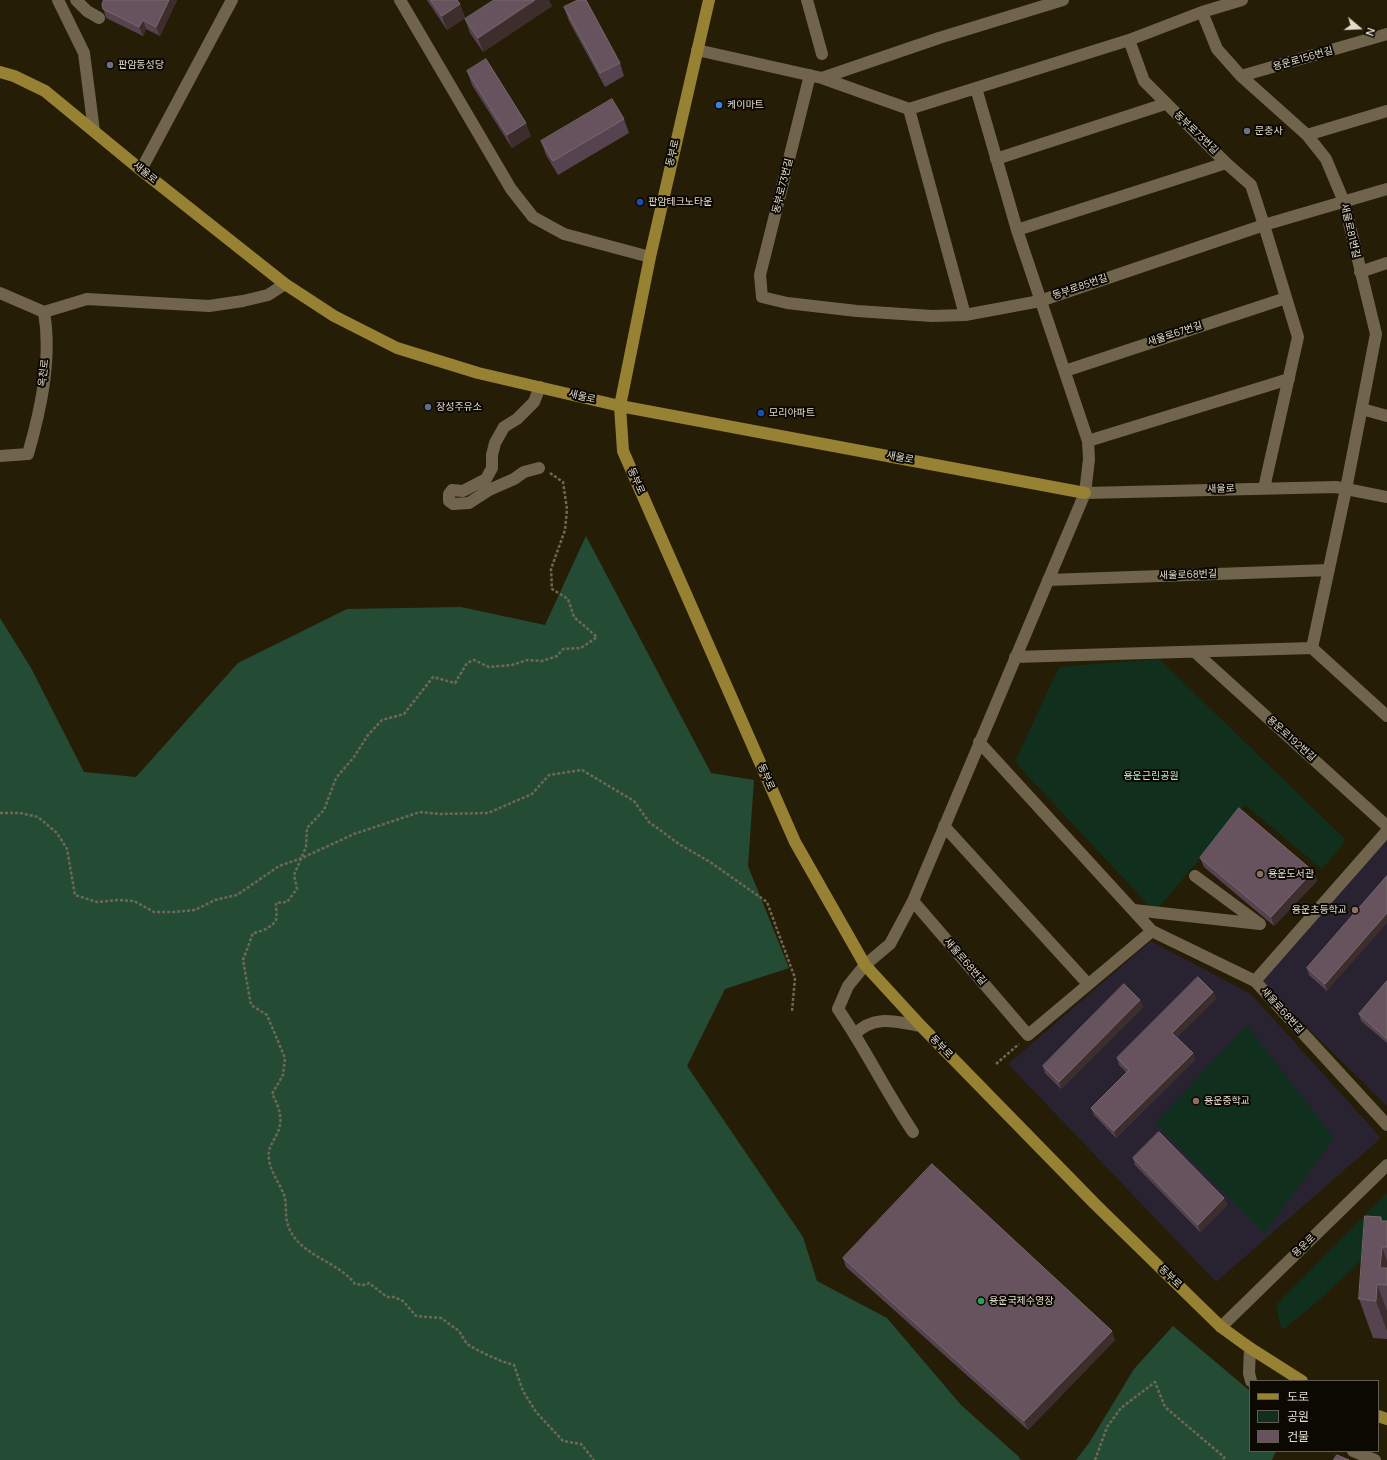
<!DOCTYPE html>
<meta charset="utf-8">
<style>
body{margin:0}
#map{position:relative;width:1387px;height:1460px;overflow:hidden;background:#261d06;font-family:Manrope,"Noto Sans KR",sans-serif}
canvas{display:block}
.legend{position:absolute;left:1249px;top:1380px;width:130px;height:72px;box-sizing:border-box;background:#0c0802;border:1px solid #625d54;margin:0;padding:5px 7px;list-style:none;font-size:12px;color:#e2dcce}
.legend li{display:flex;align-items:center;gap:8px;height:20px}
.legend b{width:20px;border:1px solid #625d54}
.north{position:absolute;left:1339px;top:8px;width:40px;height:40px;-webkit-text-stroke:3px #0c0802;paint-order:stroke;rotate:109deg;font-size:11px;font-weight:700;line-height:16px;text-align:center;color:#e2dcce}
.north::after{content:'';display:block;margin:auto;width:14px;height:18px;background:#e2dcce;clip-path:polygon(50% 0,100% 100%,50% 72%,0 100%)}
</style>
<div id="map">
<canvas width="1387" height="1460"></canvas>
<ul class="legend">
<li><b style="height:5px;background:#978132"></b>도로</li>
<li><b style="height:11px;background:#10301d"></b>공원</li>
<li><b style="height:11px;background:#66535d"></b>건물</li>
</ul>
<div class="north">N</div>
</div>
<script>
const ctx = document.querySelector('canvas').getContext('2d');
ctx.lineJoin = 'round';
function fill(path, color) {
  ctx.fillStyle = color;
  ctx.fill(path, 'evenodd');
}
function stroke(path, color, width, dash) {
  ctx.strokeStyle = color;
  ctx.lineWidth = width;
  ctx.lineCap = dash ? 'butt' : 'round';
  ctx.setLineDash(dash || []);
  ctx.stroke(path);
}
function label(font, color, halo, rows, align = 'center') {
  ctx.font = font + ' Manrope,"Noto Sans KR",sans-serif';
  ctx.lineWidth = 4;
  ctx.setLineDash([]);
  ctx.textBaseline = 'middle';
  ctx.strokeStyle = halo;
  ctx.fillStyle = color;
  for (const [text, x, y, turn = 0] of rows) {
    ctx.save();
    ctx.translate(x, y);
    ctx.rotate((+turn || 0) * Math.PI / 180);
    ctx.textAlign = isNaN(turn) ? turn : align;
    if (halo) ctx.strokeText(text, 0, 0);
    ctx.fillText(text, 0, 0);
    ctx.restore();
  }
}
const education = new Path2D(`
 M1387 839V1106L1260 981Z
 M1151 941 1251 994 1381 1138 1216 1282 1008 1064Z`);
const green = new Path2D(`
 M1159 659 1346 840 1322 869 1245 805 1155 912 1015 762 1059 667Z
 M1247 1025 1334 1138 1264 1234 1155 1123Z
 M1387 1193V1236L1317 1302 1285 1328H1281L1276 1305Z`);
const forest = new Path2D(`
 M586 536 711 773 754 780 748 866 789 968 725 989 687 1066 803 1237 817 1281 887 1318 961 1405 1018 1456 1021 1460H0V618L31 668 84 772 136 777 238 663 347 609 461 607 545 625Z
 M1173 1326 1250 1391V1451H1276L1272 1460H1076L1089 1443 1134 1369Z`);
const path = new Path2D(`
 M550 473 563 482 567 509 565 530 551 569 552 589 568 599 574 617 597 637 581 648 563 649 557 656 542 661 527 660 512 665 489 667 474 660 467 663 455 683 433 677 404 714 382 720 368 735 354 757 336 778 324 810 307 828 306 847 294 875 297 889 287 902 276 903C276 908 277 916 276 920 273 927 260 932 253 933L243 960 251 1005 267 1015 285 1058 283 1075 272 1094C279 1106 284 1120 277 1134 273 1143 267 1148 269 1159 270 1171 280 1184 284 1195 287 1204 285 1214 287 1222 296 1256 336 1259 355 1284L366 1285 369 1283 387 1297H394L403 1301 416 1316 441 1318 459 1331 467 1344 479 1351 501 1361 514 1365 523 1391 536 1412 563 1441 581 1444 594 1460
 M0 813H20L38 817 57 833 67 849 75 895 97 902 117 900 134 901 154 912H174L195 910 215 900 237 895 279 866 302 858 354 834 420 812 440 814 488 813 532 794 549 775 582 770 634 801 649 822 679 844 710 862 767 902 795 978 792 1011
 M996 1064 1019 1044
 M1095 1460 1107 1427 1121 1408 1155 1382 1165 1407 1224 1457V1460`);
const minor = new Path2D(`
 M58 0 84 53 94 131
 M76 0 87 11 99 18
 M400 0 511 189 533 217 564 234 650 257
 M807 0 822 54
 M1202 12 1217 49 1241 76 1307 135 1326 159 1344 202 1376 334 1346 489 1312 648
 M1129 40 1144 81 1226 163 1251 185 1264 225 1298 337 1264 488
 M697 50 822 78 909 109 1129 40 1202 12 1242 0
 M810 75 760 275 762 297 787 303 857 311 932 316 965 315 1040 301 1264 225 1387 189
 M1241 76 1387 34
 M822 78 939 38 1063 0
 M909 109 965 315
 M1307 135 1387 111
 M996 159 1165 104
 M141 170 232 0
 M1017 230 1226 163
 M1360 272 1387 263
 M0 293 44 312
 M44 312 87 299 209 306 243 301 268 295 285 284
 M1065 371 1286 298
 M1362 409 1387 416
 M1088 441 1289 379
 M0 456 28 454C41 409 52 358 44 312
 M539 468 524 472 514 479 489 490 469 503 453 504 449 501V494L452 490 463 491 486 479 492 468V455L495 443 504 427 517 419 534 402 540 387
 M1085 493 1336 487 1387 497
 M1048 580 1329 570
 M1195 652 1387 826
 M1015 657 1312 648 1387 716
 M979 742 1152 931 1255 981 1387 1125
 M944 826 1088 984
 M913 901 1028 1035 1152 931
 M1134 910 1260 924 1195 876
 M1255 981 1387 831
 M855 1034C875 1014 896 1022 921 1026
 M913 1132C886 1092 865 1048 838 1009L848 986 865 965 890 944 913 901 1085 493 1089 459 1088 441 1017 230 976 88
 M1221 1327 1387 1165
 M1250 1348 1249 1373 1251 1381
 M1353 1451 1375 1460`);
const major = new Path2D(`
 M709 0 650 257 620 406 623 451 795 842 865 965 921 1026 1095 1204 1221 1327 1250 1348 1302 1381
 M0 72 14 76 45 91 141 170 285 284 334 316 397 348 478 373 620 406 1085 493
 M1378 1416 1387 1419`);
const wall = new Path2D(`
 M104 0H177L160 36 146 29 143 36 106 18 102 4Z
 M427 0H457L460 4 465 18 447 30Z
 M552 6 483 52 470 33 465 19Z
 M564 7 620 63 624 76 605 87 569 21Z
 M467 71 531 136 512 148 472 85Z
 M624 119 629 133 558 175 546 155 541 141Z
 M1200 858 1313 871 1317 881 1274 926 1204 867Z
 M1387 876 1327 991 1309 975 1307 968Z
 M1387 981V1043L1361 1021 1359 1014Z
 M1213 992 1216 999 1177 1037 1193 1053 1195 1060 1116 1138 1094 1115 1091 1108 1127 1073 1119 1065 1117 1058Z
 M1140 1000 1143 1007 1061 1089 1045 1073 1043 1066Z
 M1133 1158 1224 1198 1227 1205 1200 1232 1135 1165Z
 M1381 1217 1382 1221H1387V1339L1373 1338 1359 1299Z
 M843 1258 1115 1340 1028 1430 846 1267Z`);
const shadedWall = new Path2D(`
 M169 0H177L160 36 156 27Z
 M535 0H549L552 6 483 52 478 38Z
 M460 4 465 18 447 30 442 16Z
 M143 20 146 29 143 36 139 27Z
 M526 123 531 136 512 148 507 135Z
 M1313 871 1317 881 1274 926 1271 917Z
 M1387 913V923L1327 991 1325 984Z
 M1213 992 1216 999 1175 1039 1172 1033Z
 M1140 1000 1143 1007 1061 1089 1059 1082Z
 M1193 1053 1195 1060 1116 1138 1114 1131Z
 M1224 1198 1227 1205 1200 1232 1198 1225Z
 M1382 1247 1387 1261V1285L1380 1268Z
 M1377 1284 1387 1311V1331L1376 1301Z
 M1112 1331 1115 1340 1028 1430 1024 1421Z`);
const building = new Path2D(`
 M104 0H169L156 27 143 20 139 27 103 9 102 4Z
 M431 0H457L460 4 442 16Z
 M494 0H535L478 38 465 19Z
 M578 0H586L620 63 600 73 564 7Z
 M486 59 526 123 507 135 467 71Z
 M612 99 624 119 553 161 541 141Z
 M1239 808 1313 871 1271 917 1200 858Z
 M1387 876V913L1325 984 1307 968Z
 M1198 977 1213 992 1172 1033 1193 1053 1114 1131 1091 1108 1129 1070 1117 1058Z
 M1387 981V1039L1359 1014Z
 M1124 984 1140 1000 1059 1082 1043 1066Z
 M1159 1132 1224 1198 1198 1225 1133 1158Z
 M932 1164 1112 1331 1024 1421 843 1258Z
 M1365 1216 1381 1217V1221H1387V1247H1382L1380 1268H1387V1285L1377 1284 1376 1301 1359 1299Z
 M1337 1455 1349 1460H1334Z`);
const markers = [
 [110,65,4,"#6b7280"],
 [719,105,4,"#3f7fe0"],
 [1247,131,4,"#6b7280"],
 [640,202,4,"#1a4fb4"],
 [428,407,4,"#5c6f8a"],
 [761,413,4,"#1a4fb4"],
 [1260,874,4,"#8d6e63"],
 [1355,910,4,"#8d6e63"],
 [1196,1101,4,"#8d6e63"],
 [981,1301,4,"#2e9e5b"]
];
const streetNames = [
 ["용운로156번길",1303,59,-16],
 ["동부로73번길",1196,133,44],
 ["동부로",673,153,-77],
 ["새울로",145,173,39],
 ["동부로73번길",783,186,-76],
 ["새울로81번길",1350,231,77],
 ["동부로85번길",1080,287,-19],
 ["새울로67번길",1175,334,-18],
 ["옥천로",44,373,-84],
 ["새울로",582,397,13],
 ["새울로",900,458,11],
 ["동부로",636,481,66],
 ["새울로",1221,489,-2],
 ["새울로68번길",1188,575,-2],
 ["용운로192번길",1291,739,42],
 ["동부로",766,777,66],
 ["새울로68번길",965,962,49],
 ["새울로68번길",1282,1011,48],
 ["동부로",941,1047,46],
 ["용운로",1304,1246,-44],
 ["동부로",1170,1277,44]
];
const poiNames = [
 ["판암동성당",118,65],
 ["케이마트",727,105],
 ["문충사",1255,131],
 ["판암테크노타운",648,202],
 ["장성주유소",436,407],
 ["모리아파트",769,413],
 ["용운도서관",1268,874],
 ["용운초등학교",1347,910,"right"],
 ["용운중학교",1204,1101],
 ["용운국제수영장",989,1301]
];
const parkNames = [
 ["용운근린공원",1151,776]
];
fill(education, '#292231');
fill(green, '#10301d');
fill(forest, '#244c34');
stroke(path, '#706855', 2.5, [3, 2]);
stroke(minor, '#70654c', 12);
stroke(major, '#978132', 12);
fill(wall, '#564350');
fill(shadedWall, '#3d2d2c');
fill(building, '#66535d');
stroke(building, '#79686f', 1);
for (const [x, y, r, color] of markers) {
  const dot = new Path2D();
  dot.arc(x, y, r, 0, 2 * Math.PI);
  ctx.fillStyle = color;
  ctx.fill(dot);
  stroke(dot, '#0c0802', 1.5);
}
label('10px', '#e2dcce', '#0c0802', streetNames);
label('10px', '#e2dcce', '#0c0802', poiNames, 'left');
label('10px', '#aaeec1', '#0c0802', parkNames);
</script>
